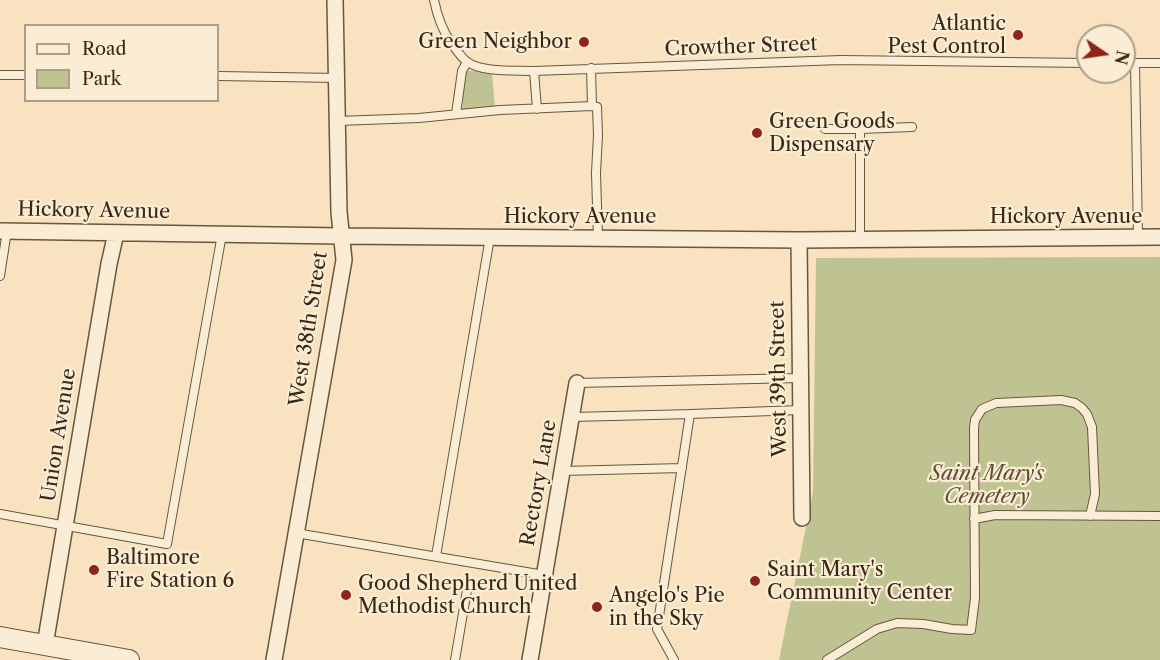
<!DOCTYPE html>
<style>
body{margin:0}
#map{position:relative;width:1160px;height:660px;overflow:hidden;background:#f9e2bf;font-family:"Libre Caslon Text",serif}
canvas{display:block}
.legend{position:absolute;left:24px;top:24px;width:195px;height:78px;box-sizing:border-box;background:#fbecd5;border:2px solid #ad9e88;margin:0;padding:8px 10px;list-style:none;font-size:18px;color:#392814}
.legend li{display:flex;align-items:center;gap:12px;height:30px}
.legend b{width:30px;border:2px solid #ad9e88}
.north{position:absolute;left:1076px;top:24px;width:60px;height:60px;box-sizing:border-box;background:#fbecd5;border:2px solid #ad9e88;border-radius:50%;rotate:103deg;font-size:16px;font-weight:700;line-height:24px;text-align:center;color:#392814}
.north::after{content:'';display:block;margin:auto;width:21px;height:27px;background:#8f2418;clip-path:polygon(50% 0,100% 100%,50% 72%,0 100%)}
</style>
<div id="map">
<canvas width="1160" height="660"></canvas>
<ul class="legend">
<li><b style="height:8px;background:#fbecd5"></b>Road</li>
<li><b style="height:16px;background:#bfc391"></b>Park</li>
</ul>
<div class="north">N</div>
</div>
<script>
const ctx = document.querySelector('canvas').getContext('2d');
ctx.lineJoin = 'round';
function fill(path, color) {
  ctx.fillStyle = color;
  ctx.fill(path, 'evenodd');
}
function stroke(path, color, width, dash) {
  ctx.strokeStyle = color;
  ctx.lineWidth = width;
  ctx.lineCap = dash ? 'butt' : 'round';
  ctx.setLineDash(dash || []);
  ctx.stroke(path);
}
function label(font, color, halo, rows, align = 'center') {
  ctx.font = font + ' "Libre Caslon Text",serif';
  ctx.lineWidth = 4.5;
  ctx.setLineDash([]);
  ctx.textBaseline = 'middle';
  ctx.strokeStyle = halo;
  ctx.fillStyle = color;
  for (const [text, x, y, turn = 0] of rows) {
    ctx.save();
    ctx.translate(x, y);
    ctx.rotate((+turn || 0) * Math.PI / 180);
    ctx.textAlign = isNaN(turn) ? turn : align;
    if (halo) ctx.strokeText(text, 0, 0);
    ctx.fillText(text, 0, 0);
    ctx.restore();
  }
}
const green = new Path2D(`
 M465 70 492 73 495 108 462 111Z
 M1160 257V660H779L813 492 816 258Z`);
const service = new Path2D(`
 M434 0C437 15 443 31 451 43 456 49 460 56 466 61 481 73 516 70 534 71L841 60 1088 63
 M1124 63H1160
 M1135 63 1138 237
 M591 68 592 106
 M534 71 537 109
 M0 75H26
 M218 76 337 78
 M456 114 462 71 467 62
 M337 121 419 118 500 110 592 106 597 107 598 135 596 173 598 238
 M825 129H860
 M860 239V129L912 127
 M0 276 7 231
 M577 383 800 378
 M571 417 693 414
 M562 471 682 468
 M0 514 167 544 222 234
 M974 519 995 515 1160 516
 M296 533 544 575
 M436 556 490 237
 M455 660 468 584
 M674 660 657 629 690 414 800 410
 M827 660 877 629 897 623 923 624 952 629 971 630 975 598 974 428 975 420 982 409 996 403 1061 400 1075 403 1082 408 1087 414 1092 427 1095 494 1090 516`);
const minor = new Path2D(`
 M0 231 342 236 799 240 1160 237
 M799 240 802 518
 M45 645 109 264 116 233
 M274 660 344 260 339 212 335 0
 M530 660 577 383`);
const tertiary = new Path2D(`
 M0 637 129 660`);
const markers = [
 [1018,35,6,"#8f2418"],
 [584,42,6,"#8f2418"],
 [757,133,6,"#8f2418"],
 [94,570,6,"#8f2418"],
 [755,581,6,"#8f2418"],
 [346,595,6,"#8f2418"],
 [597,607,6,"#8f2418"]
];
const poiNames = [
 ["Atlantic",1006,24,"right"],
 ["Pest Control",1006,47,"right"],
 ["Green Neighbor",572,42,"right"],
 ["Green Goods",769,122],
 ["Dispensary",769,145],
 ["Baltimore",106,558],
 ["Fire Station 6",106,581],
 ["Saint Mary's",767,570],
 ["Community Center",767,593],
 ["Good Shepherd United",358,584],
 ["Methodist Church",358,607],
 ["Angelo's Pie",609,596],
 ["in the Sky",609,619]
];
const streetNames = [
 ["Crowther Street",741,47,-2],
 ["Hickory Avenue",94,211,1],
 ["Hickory Avenue",580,217],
 ["Hickory Avenue",1066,217],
 ["West 38th Street",309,329,-81],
 ["West 39th Street",779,379,-91],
 ["Union Avenue",59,435,-81],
 ["Rectory Lane",539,483,-80]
];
const parkNames = [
 ["Saint Mary's",987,474],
 ["Cemetery",987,497]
];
fill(green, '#bfc391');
stroke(service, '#69563f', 10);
stroke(minor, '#69563f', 18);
stroke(tertiary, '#69563f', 22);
stroke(service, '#fbecd5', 8);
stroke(minor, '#fbecd5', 15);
stroke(tertiary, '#fbecd5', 20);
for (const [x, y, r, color] of markers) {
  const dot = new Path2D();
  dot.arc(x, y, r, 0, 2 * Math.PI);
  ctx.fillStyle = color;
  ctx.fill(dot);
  stroke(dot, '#fbecd5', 2);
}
label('20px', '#392814', '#fbecd5', poiNames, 'left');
label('20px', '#392814', '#fbecd5', streetNames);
label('italic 20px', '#5a4f33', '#fbecd5', parkNames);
</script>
